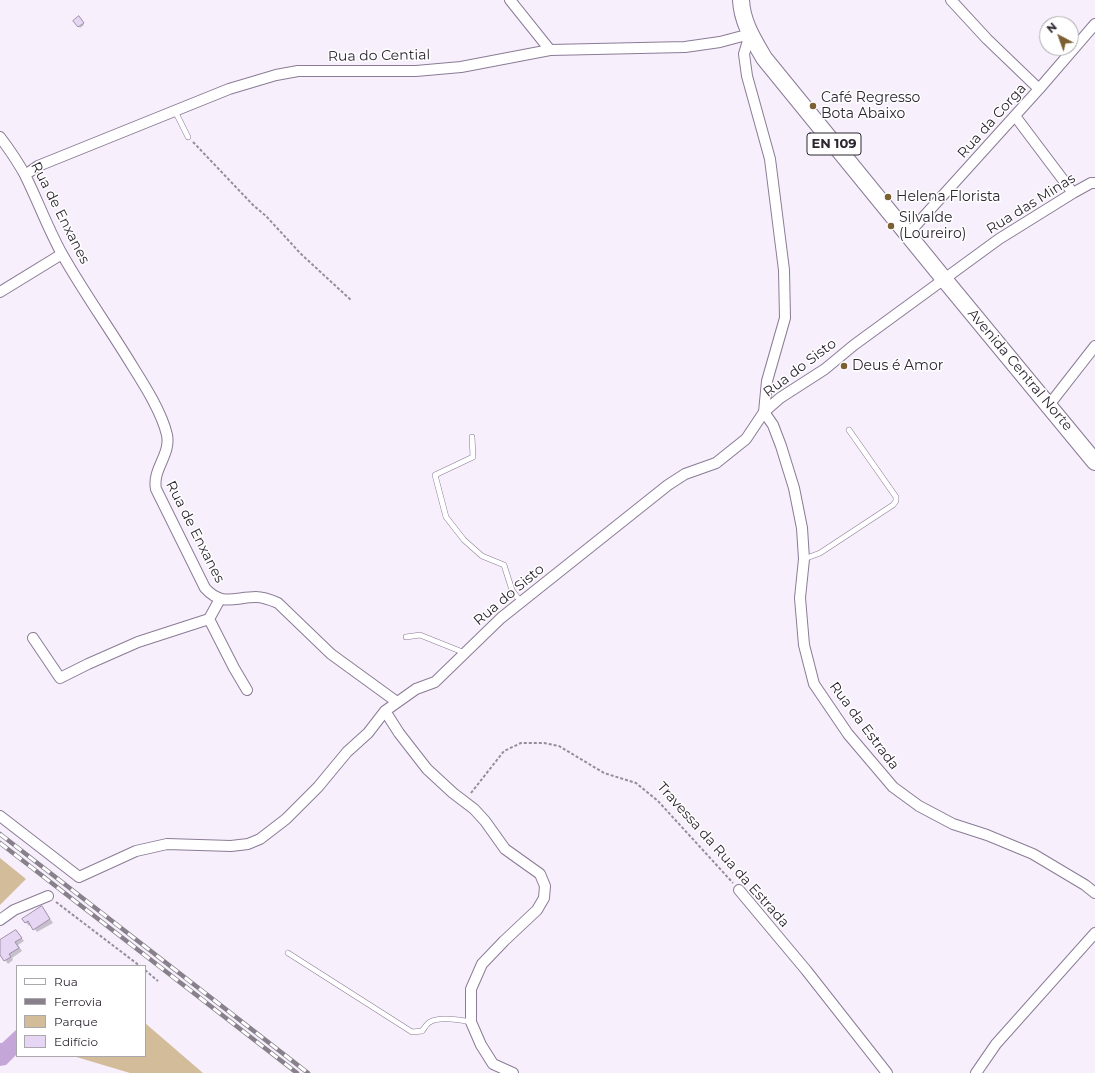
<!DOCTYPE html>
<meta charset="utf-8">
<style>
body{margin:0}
#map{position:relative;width:1095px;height:1073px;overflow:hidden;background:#f7f0fc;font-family:Montserrat,sans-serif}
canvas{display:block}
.legend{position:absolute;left:16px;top:965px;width:130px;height:92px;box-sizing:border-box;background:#fff;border:1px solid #aba8ad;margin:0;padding:5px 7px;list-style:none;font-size:12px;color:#2d2631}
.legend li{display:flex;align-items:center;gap:8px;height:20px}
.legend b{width:20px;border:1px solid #aba8ad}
.north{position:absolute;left:1039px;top:16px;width:40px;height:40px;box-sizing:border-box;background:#fff;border:1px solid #aba8ad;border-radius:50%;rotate:319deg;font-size:11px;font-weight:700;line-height:16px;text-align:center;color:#2d2631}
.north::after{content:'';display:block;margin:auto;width:14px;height:18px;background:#7c6033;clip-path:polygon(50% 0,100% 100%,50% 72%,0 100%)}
</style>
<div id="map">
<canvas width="1095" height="1073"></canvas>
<ul class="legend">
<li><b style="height:5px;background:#fff"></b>Rua</li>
<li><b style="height:5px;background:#88818c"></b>Ferrovia</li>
<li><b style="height:11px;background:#d2bc9a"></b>Parque</li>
<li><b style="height:11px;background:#e7d6f3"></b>Edifício</li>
</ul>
<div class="north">N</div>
</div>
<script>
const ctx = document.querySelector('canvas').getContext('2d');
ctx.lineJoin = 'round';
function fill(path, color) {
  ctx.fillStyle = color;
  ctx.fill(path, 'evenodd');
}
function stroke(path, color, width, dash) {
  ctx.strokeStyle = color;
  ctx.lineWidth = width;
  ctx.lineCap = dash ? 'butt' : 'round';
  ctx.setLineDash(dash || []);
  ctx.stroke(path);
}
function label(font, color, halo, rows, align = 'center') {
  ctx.font = font + ' Montserrat,sans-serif';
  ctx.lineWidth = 3;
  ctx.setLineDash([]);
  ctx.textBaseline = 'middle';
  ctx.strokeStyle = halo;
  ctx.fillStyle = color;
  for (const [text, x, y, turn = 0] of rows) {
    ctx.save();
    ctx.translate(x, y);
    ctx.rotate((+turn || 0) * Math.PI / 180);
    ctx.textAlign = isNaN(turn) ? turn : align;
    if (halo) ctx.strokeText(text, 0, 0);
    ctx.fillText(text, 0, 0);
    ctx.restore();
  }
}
const green = new Path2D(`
 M0 858 26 879 0 905Z
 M145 1023 203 1073H130L73 1056H145Z`);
const water = new Path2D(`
 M16 1030H17V1054L6 1065 0 1066V1043H2Z`);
const shadow = new Path2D(`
 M80 19 84 25 80 28 75 21Z
 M42 907 53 923 37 932 31 924 29 926 23 919Z
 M16 931 24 941 18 945 22 951 12 958 13 960 8 964 0 953V941Z`);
const building = new Path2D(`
 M79 16 84 23 78 27 73 21Z
 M42 906 50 919 33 930 28 921 25 923 22 919Z
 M16 930 22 938 15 942 19 948 9 954 11 957 4 961 0 955V940Z`);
const path = new Path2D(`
 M193 142 253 205 266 216 301 254 352 301
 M471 793 504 751 521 743H544L559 746 604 773 636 783 658 801 733 883
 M56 902 140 966
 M145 970 158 981`);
const service = new Path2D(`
 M175 111 188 137
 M472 437 473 457 435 475 446 517 464 540 482 556 504 565 512 590 521 602
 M804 559 820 553 893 505 896 501V497L849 430
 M406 637 420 635 465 653
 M288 953 412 1032 422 1031C424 1029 427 1023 430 1022 439 1016 461 1020 471 1022`);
const minor = new Path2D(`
 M510 0 550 50
 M951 0 987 39 1039 89
 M750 34 744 54 747 76 770 159 784 270 785 318 767 381 764 412 773 425 781 446 794 488 802 528 804 559 800 598 804 645 814 684 848 734 893 787 919 806 953 824 987 835 1033 854 1085 885 1095 893
 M1015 116 1073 193
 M0 137C9 149 18 162 25 175 38 201 48 229 62 254 84 293 110 329 133 367 145 386 162 413 167 435 171 455 152 469 156 489L205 588C222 607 235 597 256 597 264 597 271 600 278 603L331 654 397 702
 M25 175 38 166 229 89 276 75 298 71H416L461 67 550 50 685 47 720 42 750 34
 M908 234 1039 89 1095 24
 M0 292 62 254
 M1049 405 1095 346
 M220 599 209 619 234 668 247 690
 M33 638 60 678 88 664 138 642 209 619
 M385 711 399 733 427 769 453 793 474 809 485 821 505 849 540 874 545 886 544 898 537 910 504 941 482 964 471 989V1022L481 1045 493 1064 513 1073
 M0 816 79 877 136 851 167 844 231 846 248 844 260 839 286 819 318 787 347 752 368 733 385 711 416 689 435 682 501 618 668 485 685 474 716 463 746 439 764 412 780 398 825 369 854 345 999 239 1073 193 1091 183H1095
 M739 890 806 970 887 1073
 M0 920 14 910 48 896
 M976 1073 996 1044 1095 933`);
const primary = new Path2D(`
 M741 0C742 22 753 39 764 58L944 279 1095 462`);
const rail = new Path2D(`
 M0 834 308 1073
 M0 843 297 1073`);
const markers = [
 [813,106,4,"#7c6033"],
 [888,197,4,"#7c6033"],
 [891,226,4,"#7c6033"],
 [844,366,4,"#7c6033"]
];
const shields = [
 [834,144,54]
];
const shieldNames = [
 ["EN 109",834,144]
];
const streetNames = [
 ["Rua do Cential",379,56,-1],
 ["Rua da Corga",992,121,-48],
 ["Rua das Minas",1031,204,-32],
 ["Rua de Enxanes",60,213,63],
 ["Rua do Sisto",800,368,-37],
 ["Avenida Central Norte",1020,370,50],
 ["Rua de Enxanes",195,532,63],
 ["Rua do Sisto",509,595,-40],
 ["Rua da Estrada",864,726,53],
 ["Travessa da Rua da Estrada",723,855,48]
];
const poiNames = [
 ["Café Regresso",821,98],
 ["Bota Abaixo",821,114],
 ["Helena Florista",896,197],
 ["Silvalde",899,218],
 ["(Loureiro)",899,234],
 ["Deus é Amor",852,366]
];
fill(green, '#d2bc9a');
fill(water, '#c5a6d9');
fill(shadow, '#0003');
fill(building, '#e7d6f3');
stroke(building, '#9f8eaa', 1);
stroke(service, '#8b7b96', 6);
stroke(minor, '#8b7b96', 12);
stroke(primary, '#8b7b96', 18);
stroke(path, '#958e9a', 2, [3, 2]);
stroke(service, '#fff', 5);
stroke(minor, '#fff', 10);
stroke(primary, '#fff', 16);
stroke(rail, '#88818c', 4.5);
stroke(rail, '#fff', 3, [9]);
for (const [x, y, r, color] of markers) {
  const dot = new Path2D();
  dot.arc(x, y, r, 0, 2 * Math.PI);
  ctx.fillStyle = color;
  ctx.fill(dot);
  stroke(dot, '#fff', 1.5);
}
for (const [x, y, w] of shields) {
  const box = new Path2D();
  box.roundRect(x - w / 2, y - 11, w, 22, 3);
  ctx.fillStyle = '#fff';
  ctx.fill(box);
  stroke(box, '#2d2631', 1);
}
label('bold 13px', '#2d2631', null, shieldNames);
label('14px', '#2d2631', '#fff', streetNames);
label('14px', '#2d2631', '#fff', poiNames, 'left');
</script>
